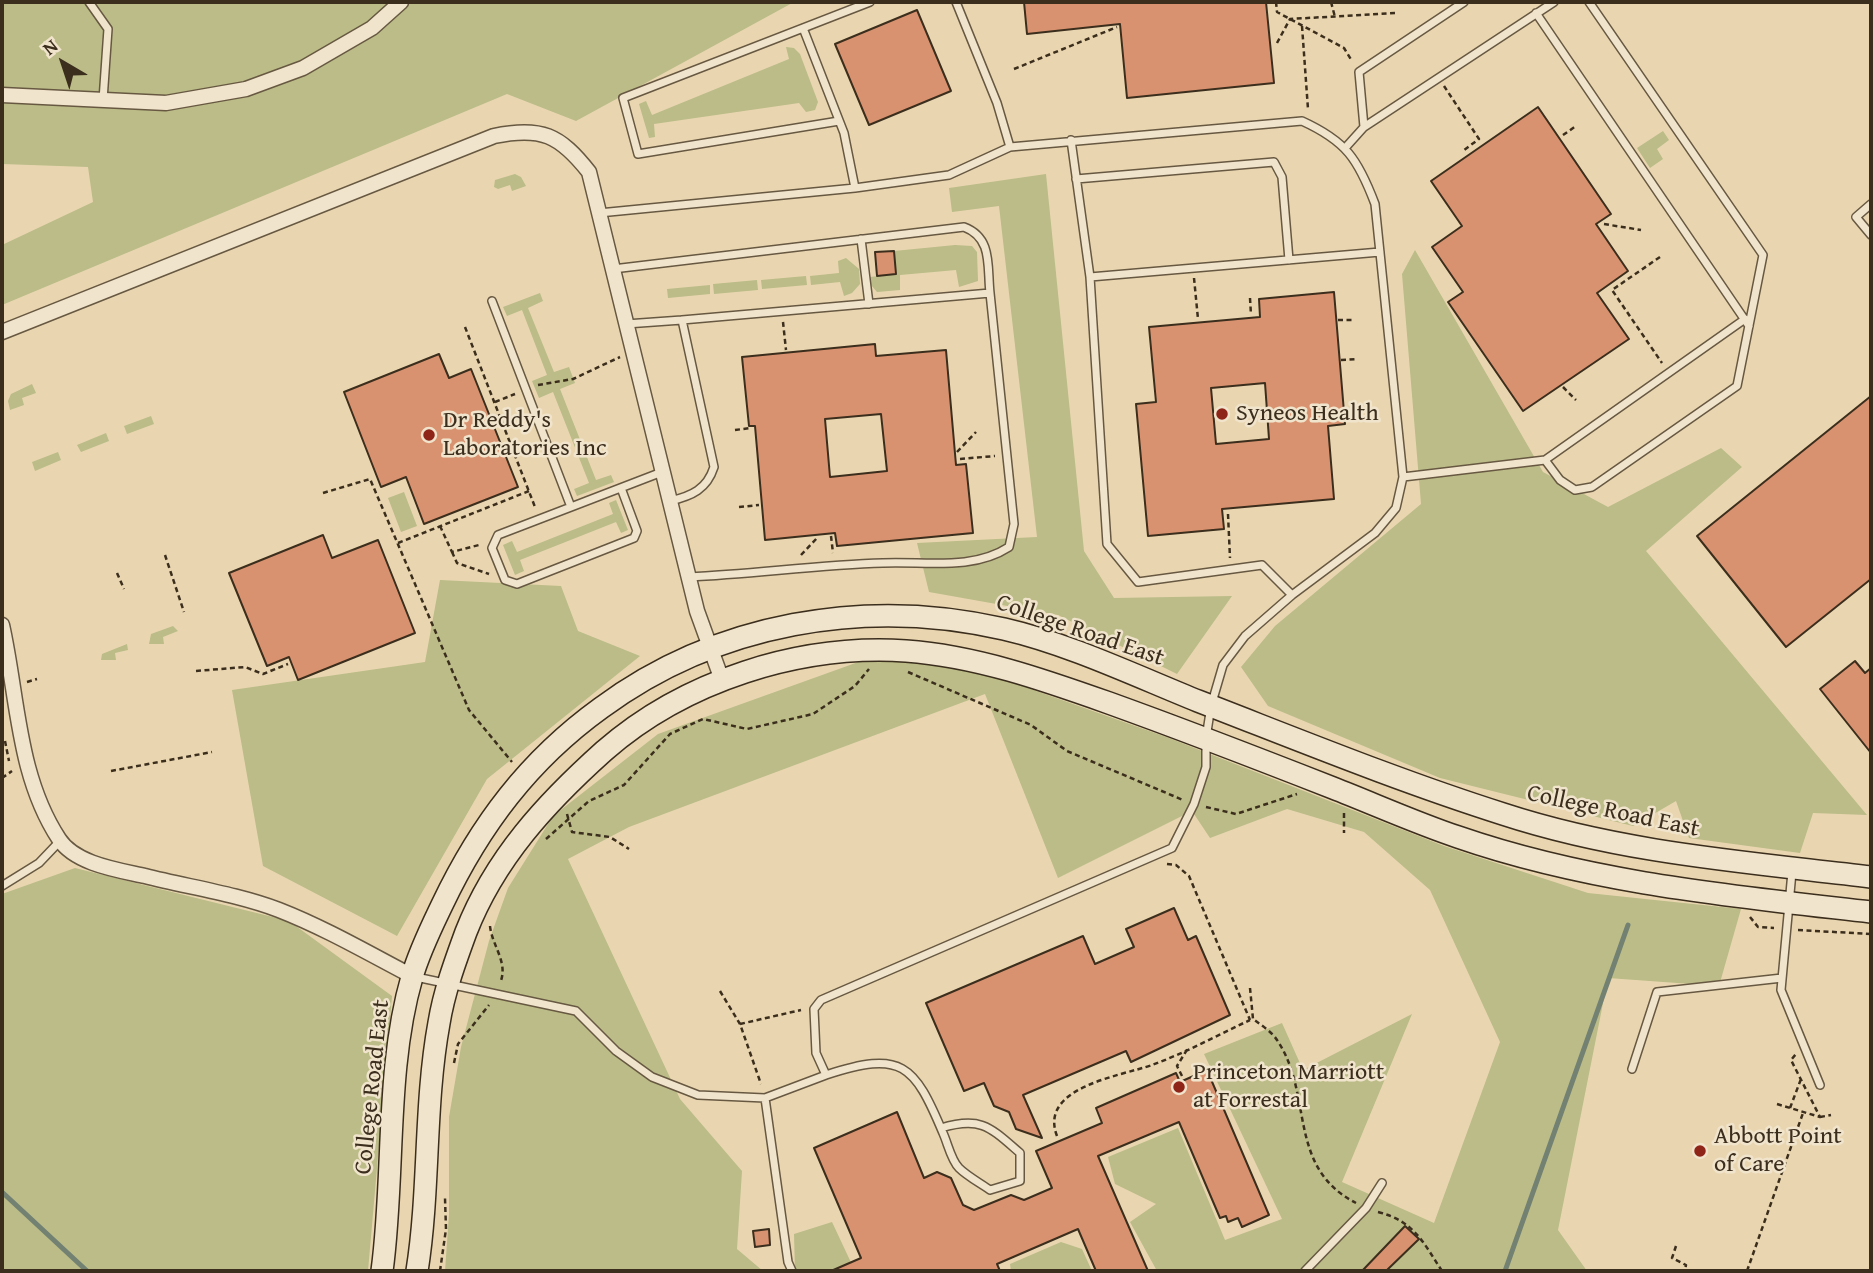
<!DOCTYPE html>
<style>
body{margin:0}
#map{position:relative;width:1873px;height:1273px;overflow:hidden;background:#e9d6b0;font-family:"Gentium Book Plus",serif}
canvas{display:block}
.frame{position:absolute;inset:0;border:4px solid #3c2e1d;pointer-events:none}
.north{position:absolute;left:28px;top:28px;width:70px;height:70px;-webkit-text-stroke:5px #f1e4cc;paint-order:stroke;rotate:321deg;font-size:19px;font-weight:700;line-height:28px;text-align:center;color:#3c2e1d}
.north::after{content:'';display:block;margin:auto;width:24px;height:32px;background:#3c2e1d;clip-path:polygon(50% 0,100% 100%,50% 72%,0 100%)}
</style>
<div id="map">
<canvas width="1873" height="1273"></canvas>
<div class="frame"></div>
<div class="north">N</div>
</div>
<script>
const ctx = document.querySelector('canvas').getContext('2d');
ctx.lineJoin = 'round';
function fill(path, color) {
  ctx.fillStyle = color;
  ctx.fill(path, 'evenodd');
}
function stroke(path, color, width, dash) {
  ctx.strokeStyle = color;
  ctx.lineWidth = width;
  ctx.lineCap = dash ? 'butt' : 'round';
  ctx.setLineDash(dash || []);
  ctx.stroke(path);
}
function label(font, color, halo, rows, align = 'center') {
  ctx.font = font + ' "Gentium Book Plus",serif';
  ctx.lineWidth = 5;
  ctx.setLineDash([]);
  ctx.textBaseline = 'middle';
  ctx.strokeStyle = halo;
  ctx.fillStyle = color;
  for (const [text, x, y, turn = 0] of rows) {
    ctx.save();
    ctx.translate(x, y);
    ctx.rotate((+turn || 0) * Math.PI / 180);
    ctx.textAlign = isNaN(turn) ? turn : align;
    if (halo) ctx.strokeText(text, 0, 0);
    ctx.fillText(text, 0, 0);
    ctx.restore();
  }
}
const green = new Path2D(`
 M2 2H794L576 121 507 94 2 305V245L93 202 88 167 2 164Z
 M786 47 794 48 800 54 818 102 815 110 806 112 799 103 654 124 655 137 649 138 639 104 646 101 652 115 789 59Z
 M1663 131 1669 140 1657 149 1663 159 1650 168 1637 148Z
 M515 174 521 177 526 186 512 191 510 185 498 189 494 187 495 180Z
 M1046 174 1084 551 1114 598 1232 596 1177 674 1058 615 929 592 917 543 1037 537 999 206 952 212 949 188Z
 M955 245 972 246 977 252 978 281 959 287 956 270 900 275V290L877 292 871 285 870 277 896 274 894 251Z
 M1415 250 1543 472 1608 507 1721 448 1742 467 1646 551 1867 815 1813 813 1800 853 1689 838 1676 801 1633 826 1440 778 1268 706 1241 667 1275 626 1421 504 1402 274Z
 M846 258 859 269 860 284 852 293 844 296 840 282 811 285 810 276 839 273 838 261Z
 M806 276 807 285 762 289 761 280Z
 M757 280 758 290 714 294 713 284Z
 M710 285V294L668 298 667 289Z
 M540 293 543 301 528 308 554 372 569 367 575 383 560 389 596 480 611 475 614 482 577 496 574 489 589 483 553 392 539 398 532 381 547 375 522 310 507 316 503 307Z
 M32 384 36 393 22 398 24 405 10 410 8 401 11 394Z
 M151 416 154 424 127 434 124 426Z
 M106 433 109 441 81 452 77 445Z
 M58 452 61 460 35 471 32 462Z
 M404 492 417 526 401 532 388 498Z
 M616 500 628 530 621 533 616 522 520 560 524 571 515 575 503 545 512 541 517 552 613 514 609 503Z
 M440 580 561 586 578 631 640 656 487 779 397 936 263 866 232 690 425 662Z
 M173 626 178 631 163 637 164 644H149L151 634Z
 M127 644 128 650 115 653 116 660H101L102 654Z
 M875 656 980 671 1169 738 1444 846 1588 893 1741 909 1719 986 1608 978 1558 1230 1587 1271H1157L1130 1222 1156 1204 1115 1184 1108 1157 1178 1128 1225 1240 1282 1219 1204 1054 1282 1023 1303 1070 1412 1014 1342 1182 1434 1223 1500 1042 1430 890 1364 832 1287 809 1210 838 1192 811 1058 878 985 694 629 827 568 859 680 1099 742 1171 737 1249 763 1271H445L449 1214V1117L461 1047 489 941 508 888 553 816 658 734Z
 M75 868 289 921 392 996 368 1271H2V894Z
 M832 1222 855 1271H795L794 1234Z
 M1061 1242 1082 1249 1092 1271H1011L1010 1264Z`);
const stream = new Path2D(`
 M2 1192 87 1271
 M1505 1271 1628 925`);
const building = new Path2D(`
 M1024 2H1266L1274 83 1127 98 1120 24 1027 34Z
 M917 10 951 91 869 125 835 44Z
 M1538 107 1611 214 1596 224 1628 271 1597 293 1629 339 1523 411 1448 302 1463 292 1432 247 1462 226 1431 181Z
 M894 251 896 274 877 276 875 252Z
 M1334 292 1345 424 1328 426 1334 499 1222 509 1224 529 1148 536 1136 404 1156 402 1149 327 1260 317 1259 299ZM1265 383 1269 439 1216 444 1211 388Z
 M875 344 876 356 946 350 956 465 966 464 973 533 837 546 835 533 765 540 755 426H749L742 357ZM881 414 887 471 830 477 825 419Z
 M439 354 449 378 471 369 518 487 424 524 406 477 381 487 344 392Z
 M1871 396V579L1786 647 1697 536Z
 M323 535 332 558 378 540 415 633 298 680 289 657 267 666 229 573Z
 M1855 661 1865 673 1871 668V753L1820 689Z
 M1174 908 1188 940 1196 936 1230 1015 1131 1062 1126 1051 1023 1095 1042 1138 1016 1129 1009 1112 994 1106 984 1083 964 1091 926 1003 1083 936 1095 964 1134 947 1126 929Z
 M1207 1070 1269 1215 1242 1227 1238 1218 1228 1222 1226 1216 1220 1218 1179 1122 1098 1156 1148 1271H1096L1078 1229 997 1264 1000 1271H831L861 1258 814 1148 897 1112 924 1178 937 1172 951 1178 963 1205 974 1210 1011 1195 1024 1200 1052 1188 1036 1151 1102 1123 1096 1108 1176 1073 1180 1082Z
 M1405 1226 1419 1239 1386 1271H1362Z
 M769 1229 770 1245 755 1247 753 1231Z`);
const path = new Path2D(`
 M1276 2 1277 12 1344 48 1352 61
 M1331 2 1335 17
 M1302 26 1308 109
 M1277 43 1290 19 1395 13
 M1014 69 1117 27
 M1444 86 1479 139 1464 150
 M1563 135 1576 126
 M1604 224 1641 230
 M1660 257 1612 290 1662 363
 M1194 278 1198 319
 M1250 298 1251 315
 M1338 320H1353
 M783 322 786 350
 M465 327 535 507
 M1341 360 1357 359
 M538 385 573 379 620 357
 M1563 387 1576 400
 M495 402 515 394
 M735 430 751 428
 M957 452 976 432
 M960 459 995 456
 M323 493 370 479 469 710 512 762
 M739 507 759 505
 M1228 514 1230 558
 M440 526 452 552 479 545
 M831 536 833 553
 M398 543 529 491
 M452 552 457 563 489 574
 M165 555 184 612
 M801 555 818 537
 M117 573 124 589
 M196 671 245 667 263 674 288 664
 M908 672 1031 725 1067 751 1183 800
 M27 682 37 679
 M5 741 9 761
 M111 771 212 752
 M2 778 12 771
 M1206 807 1236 814 1297 794
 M1344 813V833
 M567 814 572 832 610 837 629 849
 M546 839 589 801 624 785 670 734 703 719 747 729 813 714 855 686 869 669
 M1167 864 1176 865 1189 876 1250 1020
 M1750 917 1758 927 1774 928
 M490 926C492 946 509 963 500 983
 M1798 930 1871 934
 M1250 988 1253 1019C1261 1025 1272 1032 1277 1040 1314 1094 1286 1167 1356 1203
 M720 991 740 1024 761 1084
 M740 1024 801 1010
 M454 1063 458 1044 489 1005
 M1182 1076 1177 1066 1188 1048
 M1777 1104 1820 1117 1791 1060 1796 1054
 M1790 1108 1801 1079
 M1820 1117 1831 1115
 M1057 1136C1038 1087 1121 1076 1152 1065 1185 1053 1218 1035 1250 1020
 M1378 1212C1414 1221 1423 1242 1442 1271
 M1676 1246 1672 1258 1686 1265 1685 1271
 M440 1271 446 1229 445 1198
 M1747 1271 1803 1113`);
const lane = new Path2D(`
 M89 2 108 29 103 100
 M956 2 997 103 1010 147
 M1536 13 1749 326
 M803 28 844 133 855 188
 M839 121 638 154 623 98 870 2
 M1364 127 1554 2
 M1071 140 1090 277 1380 252
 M1346 147 1364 127 1359 72 1464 2
 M1076 179 1274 162 1282 177 1289 260
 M1871 204 1856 217 1871 235
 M861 239 869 304
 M613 269 964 227C993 238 987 266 990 293
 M1090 277 1107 544 1138 582 1262 565 1292 595
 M492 301 571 507 662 472
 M626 324 682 320
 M1545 460 1745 319
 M1403 477 1545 460 1560 480 1575 490 1592 487 1737 386 1763 255 1589 2
 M670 501C692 496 707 489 714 467L682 320 990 293 1014 524 1009 547C972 571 925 561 883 563 818 565 754 574 689 577
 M571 507 498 535 492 548 505 580 517 584 634 538 637 531 621 488
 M1792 872 1781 990 1820 1085
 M2 886 39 863 60 841
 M416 977 576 1011 616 1051 652 1077 698 1095 765 1098 826 1075 816 1053 814 1009 821 1000 1172 848 1194 804 1206 767V738L1211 706 1223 665 1245 636 1292 595 1375 533 1396 508 1403 477 1375 204C1358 159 1346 141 1302 121L1010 147 949 175 855 188 599 213
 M1632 1069 1657 992 1782 978
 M826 1075C902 1050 914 1064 943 1133 948 1144 951 1160 959 1168 967 1176 980 1183 990 1190L1020 1181V1153C990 1127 981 1116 941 1128
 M765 1098 788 1262 792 1271
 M1305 1271 1366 1208 1382 1183`);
const street = new Path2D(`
 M2 95 166 103 246 89 303 68 372 28 401 2
 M2 332 494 136C541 126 560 135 589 172L697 611 722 680
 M2 625C18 696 17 775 59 839 75 864 118 870 145 876 188 887 237 894 279 910 325 928 368 953 412 976`);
const secondary = new Path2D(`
 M382 1271C395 1176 385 1070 412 977 419 952 431 928 442 905 480 825 529 760 601 708 716 623 865 597 1004 629 1069 644 1136 676 1198 701 1299 740 1399 781 1503 814 1622 853 1747 862 1871 877
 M417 1271C430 1189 424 1105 439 1023 444 992 455 962 466 932 495 858 546 803 604 751 684 681 799 644 906 651 976 656 1044 680 1109 703 1184 730 1259 759 1333 788 1374 804 1416 823 1458 837 1591 883 1732 896 1871 912`);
const markers = [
 [1222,414,7,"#8f2418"],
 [429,435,7,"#8f2418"],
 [1179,1087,7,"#8f2418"],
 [1700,1151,7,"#8f2418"]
];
const poiNames = [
 ["Syneos Health",1236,414],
 ["Dr Reddy's",443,421],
 ["Laboratories Inc",443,449],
 ["Princeton Marriott",1193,1073],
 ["at Forrestal",1193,1101],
 ["Abbott Point",1714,1137],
 ["of Care",1714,1165]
];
const streetNames = [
 ["College Road East",1080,631,19],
 ["College Road East",1613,812,12],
 ["College Road East",373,1087,-84]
];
fill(green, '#bbbc88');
stroke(stream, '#738172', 5);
fill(building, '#d9926f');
stroke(building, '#3c2e1d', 2);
stroke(lane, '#675842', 10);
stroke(street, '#675842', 17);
stroke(secondary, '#3c2e1d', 24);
stroke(path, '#3c2e1d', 2.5, [5, 3.5]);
stroke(lane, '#f1e4cc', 7);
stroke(street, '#f1e4cc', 14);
stroke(secondary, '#f1e4cc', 21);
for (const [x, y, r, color] of markers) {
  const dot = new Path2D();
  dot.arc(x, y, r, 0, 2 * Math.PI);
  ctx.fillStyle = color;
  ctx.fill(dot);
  stroke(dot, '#f1e4cc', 2.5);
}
label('24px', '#3c2e1d', '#f1e4cc', poiNames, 'left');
label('24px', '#3c2e1d', '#f1e4cc', streetNames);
</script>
